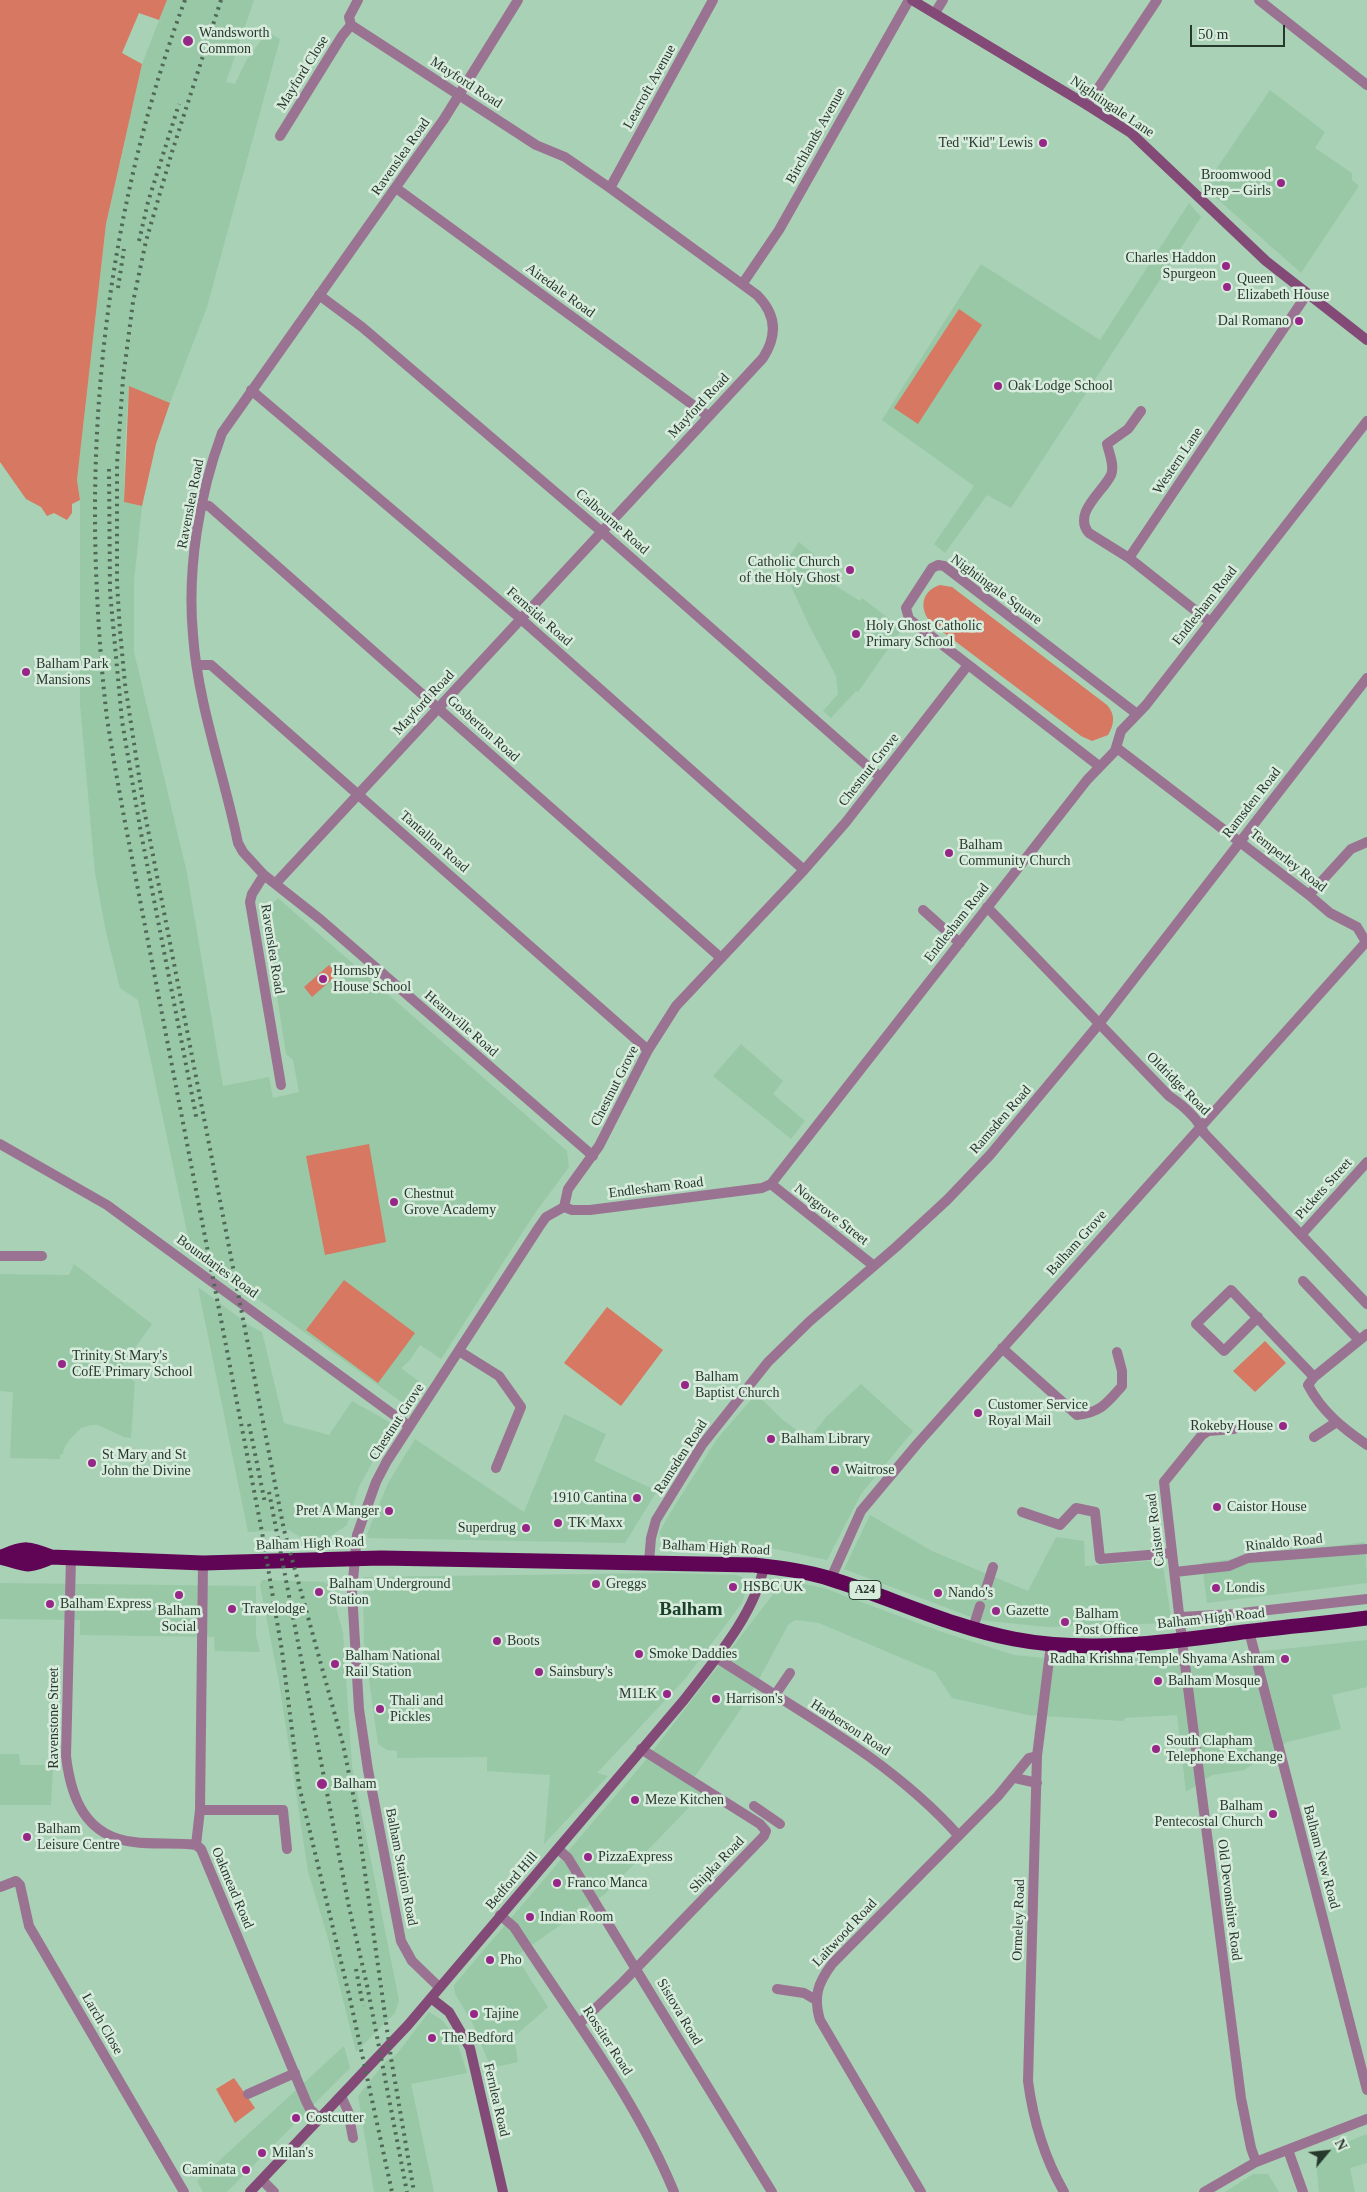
<!DOCTYPE html>
<meta charset="utf-8">
<style>
body{margin:0}
#map{position:relative;width:1367px;height:2192px;overflow:hidden;background:#a9d1b5;font-family:"Times New Roman",serif}
canvas{display:block}
.north{position:absolute;left:1302px;top:2127px;width:50px;height:50px;-webkit-text-stroke:4px #d8ecdd;paint-order:stroke;rotate:62deg;font-size:14px;font-weight:700;line-height:20px;text-align:center;color:#27382c}
.north::after{content:'';display:block;margin:auto;width:18px;height:22px;background:#27382c;clip-path:polygon(50% 0,100% 100%,50% 72%,0 100%)}
.scale{position:absolute;left:1190px;top:25px;width:95px;height:22px;box-sizing:border-box;border:2px solid #27382c;border-top:0;padding-left:6px;font-size:15px;line-height:18px;white-space:nowrap;color:#27382c;-webkit-text-stroke:4px #d8ecdd;paint-order:stroke}
</style>
<div id="map">
<canvas width="1367" height="2192"></canvas>
<div class="north">N</div>
<div class="scale">50 m</div>
</div>
<script>
const ctx = document.querySelector('canvas').getContext('2d');
ctx.lineJoin = 'round';
function fill(path, color) {
  ctx.fillStyle = color;
  ctx.fill(path, 'evenodd');
}
function stroke(path, color, width, dash) {
  ctx.strokeStyle = color;
  ctx.lineWidth = width;
  ctx.lineCap = dash ? 'butt' : 'round';
  ctx.setLineDash(dash || []);
  ctx.stroke(path);
}
function label(font, color, halo, rows, align = 'center') {
  ctx.font = font + ' "Times New Roman",serif';
  ctx.lineWidth = 5;
  ctx.setLineDash([]);
  ctx.textBaseline = 'middle';
  ctx.strokeStyle = halo;
  ctx.fillStyle = color;
  for (const [text, x, y, turn = 0] of rows) {
    ctx.save();
    ctx.translate(x, y);
    ctx.rotate((+turn || 0) * Math.PI / 180);
    ctx.textAlign = isNaN(turn) ? turn : align;
    if (halo) ctx.strokeText(text, 0, 0);
    ctx.fillText(text, 0, 0);
    ctx.restore();
  }
}
const built = new Path2D(`
 M167 0H254L226 82 235 84 246 61 267 32 280 39 207 307 170 403 129 387 125 446 124 502 142 506 134 581V652L187 873 223 1086 269 1077 273 1098 299 1092 293 1060 286 1054 264 913 278 898 567 1151 569 1167 533 1216 441 1359 420 1345 409 1361 401 1368 424 1385 412 1405 407 1406 191 1251 138 1000 120 988 106 932 95 873 80 704V500L77 480 106 224 142 64Z
 M1270 90 1325 132 1315 148 1352 173V180L1359 186 1301 273 1204 187Z
 M1189 203 1201 217 1011 508 987 495 945 553 934 544 974 486 882 420 981 264 1100 340Z
 M799 542 823 562 815 573 860 601 862 598 902 629 858 692 856 691 831 718 823 711 838 694 836 676 809 625 783 569 784 564Z
 M741 1044 783 1081 773 1094 805 1121 791 1139 713 1076Z
 M74 1264 152 1324 119 1370 135 1382 131 1438 124 1437 98 1425H91L81 1428 70 1439 64 1448 63 1454 60 1455V1459L10 1458 13 1392 0 1391V1274L69 1275Z
 M198 1287 252 1327 262 1332 284 1423 329 1435 352 1401 391 1423 392 1426 359 1487 347 1525 329 1537H300L289 1530 248 1532Z
 M861 1384 913 1431 861 1494 827 1560 766 1547 667 1545 659 1533 667 1518 717 1439 756 1394 783 1420 809 1439 826 1417Z
 M564 1414 606 1434 594 1461 657 1491 625 1543 368 1538 367 1534 388 1483 415 1439 524 1512Z
 M870 1515 932 1551 1028 1591 1056 1537 1084 1541 1085 1566 1162 1560 1172 1623 1047 1627 979 1620 844 1569Z
 M1365 1542 1367 1583 1207 1603 1202 1563Z
 M668 1573 736 1575 742 1577 748 1584 742 1603 685 1679 597 1773 608 1776 544 1844 550 1775 487 1771V1757L397 1758V1751L387 1750 378 1744 364 1643 363 1577Z
 M262 1580 325 1582 331 1588 343 1633 352 1766 399 2000 395 2013 356 2052 327 1935 308 1871 279 1682 260 1585Z
 M784 1580 824 1588 939 1631 1014 1655 1074 1661 1122 1656 1190 1659 1367 1640V1687L1332 1695 1341 1729 1287 1742 1244 1770 1212 1775 1186 1792 1177 1715 1125 1718 1124 1721 1028 1715 952 1698 935 1672 819 1623 795 1620 788 1625 751 1694 694 1778 708 1788 605 1894 516 1956 548 2007 514 2037 518 2062 491 2068 472 2022 455 1994 454 1985 645 1761Z
 M0 1583 256 1586V1636L260 1652 215 1651 214 1637 80 1635V1620L0 1619Z
 M0 1754H19L20 1765H53L51 1805H0Z
 M429 2012 442 2020 456 2038 467 2073 411 2084 434 2192H374L358 2096 386 2061 396 2055Z
 M344 2046 350 2068 227 2192H203L197 2181Z
 M1367 2134V2163L1350 2168 1355 2192H1319L1316 2160 1332 2148Z
 M1253 2174H1268L1279 2192H1225Z`);
const green = new Path2D(`
 M0 0H167L159 20 139 13 122 53 142 64 106 224 77 480 80 500 72 504V513L67 520 54 513 47 516 41 507 26 499 0 462Z
 M959 309 982 325 918 424 894 408Z
 M129 386 170 403 156 444 142 506 124 502Z
 M940 585 952 587 1107 705C1116 715 1114 725 1108 735L1092 741 1081 736 931 623C919 609 921 591 940 585Z
 M329 965 337 975 312 997 304 987Z
 M369 1144 386 1242 325 1255 306 1156Z
 M344 1280 415 1333 378 1383 306 1330Z
 M607 1307 663 1350 621 1406 564 1363Z
 M1265 1341 1286 1363 1255 1392 1233 1371Z
 M234 2078 255 2108 235 2123 216 2089Z`);
const street = new Path2D(`
 M518 0 444 119 222 433C199 495 187 569 193 635 198 705 224 774 238 843L243 852 264 875 321 920 593 1156
 M1259 0 1367 85
 M935 13 943 0
 M351 25 349 17 358 0
 M1087 105 1157 0
 M280 136 342 36 351 25
 M396 188 708 416
 M610 188 713 0
 M743 283 779 230 909 0
 M319 295 362 327 602 532 880 777
 M251 390 521 619 804 870
 M203 505 209 506 721 958
 M1129 558 1089 533C1072 513 1103 492 1111 475 1115 466 1109 453 1107 444L1128 429 1141 411
 M1210 622 1129 558 1307 294
 M197 665H211L648 1050
 M1117 748 1309 895 1330 913 1357 927 1366 942
 M1099 766 909 619 906 608 932 568 938 565 944 566 1137 714
 M264 875 252 894 250 902 281 1085
 M276 883 763 358C778 335 776 314 757 295L610 188 565 157 536 145 351 25
 M1309 895 1351 849 1367 842
 M987 907 1169 1096C1184 1106 1197 1117 1204 1133L1367 1304
 M923 910 960 943
 M0 1144 107 1205 409 1426
 M771 1184 874 1266
 M564 1207 572 1210H590L762 1188 771 1184 1087 780 1115 751 1121 731 1146 705 1367 421
 M1301 1235 1367 1162
 M0 1256H42
 M1303 1281 1359 1340
 M1258 1317 1224 1351 1196 1324 1231 1290 1314 1377 1367 1334
 M1002 1348 1077 1415C1101 1412 1106 1404 1122 1386V1371L1117 1352
 M459 1351 499 1376 521 1407 496 1468
 M1314 1377 1308 1385C1322 1412 1343 1428 1367 1445
 M1234 1429 1208 1431 1202 1435 1164 1482 1183 1649 1241 2098 1251 2148 1256 2162
 M1314 1437 1335 1423
 M1022 1512 1060 1525 1076 1508 1095 1512 1100 1559 1172 1553
 M71 1558 66 1756C71 1799 86 1837 134 1842 154 1845 175 1842 196 1845
 M649 1562 651 1538 656 1520 702 1445 768 1362 810 1321 896 1247 947 1200 990 1155 1099 1024 1367 678
 M1175 1572 1229 1566 1248 1558 1367 1549
 M831 1578 861 1511 918 1443 1366 942
 M984 1595 993 1567
 M1180 1617 1233 1614 1367 1599
 M973 1628 980 1606
 M1249 1631 1367 2090
 M1051 1644 1037 1756 1028 2081C1033 2119 1045 2159 1064 2192
 M717 1658C800 1712 891 1760 958 1835
 M775 1695 790 1673
 M1015 1778 1037 1783
 M754 1806 780 1824
 M200 1810H283L287 1849
 M196 1845 201 1849 306 2101 310 2109 319 2118
 M196 1845 200 1810 203 1563
 M558 1849 568 1858 772 2192
 M0 1887 16 1881 20 1885 29 1926 184 2192
 M500 1915 514 1927C570 2014 634 2095 674 2192
 M439 1987 412 1961 401 1941 368 1770 359 1709 352 1592 357 1535 376 1482 387 1461 539 1227 546 1217 564 1207 568 1189 599 1146 648 1050 676 1006 804 870 846 822 968 665
 M777 1989 804 1993 816 2000
 M580 2023 623 1982 764 1836 766 1831 760 1824 641 1749
 M248 2094 295 2073
 M341 2096 348 2111 353 2138
 M1288 2150 1303 2192
 M262 2180 274 2192
 M921 2192 820 2020C813 1996 818 1983 832 1964L998 1796 1029 1758 1037 1756
 M1204 2192 1256 2162 1367 2119`);
const secondary = new Path2D(`
 M912 0 1087 105 1131 133 1266 261 1367 340
 M431 1998 449 2012 470 2048 503 2192
 M250 2192 408 2025 684 1700C713 1662 755 1614 764 1566`);
const highway = new Path2D(`
 M0 1557C26 1563 24 1569 51 1557
 M2 1557C25 1547 29 1548 51 1557L203 1563 381 1558 754 1565C780 1568 806 1571 831 1579 892 1598 951 1627 1014 1639 1086 1653 1164 1643 1236 1633 1279 1627 1323 1624 1367 1618`);
const rail = new Path2D(`
 M185 0C114 190 87 392 97 593 99 635 102 677 107 718 112 751 118 784 124 817L262 1532 282 1651 299 1786 350 1999 392 2192
 M221 0 172 152 146 241 133 302 123 379 117 463V583L120 631 125 684 144 809 284 1530 343 1744 356 1809 391 2058 414 2192
 M139 241 148 202 179 104
 M118 288 124 249
 M109 469 110 592 122 721 141 833 197 1121
 M249 1424 265 1503
 M269 1492 349 1907 367 1985 407 2192
 M356 1969 363 2006`);
const markers = [
 [188,41,6,"#972787"],
 [1043,143,5,"#972787"],
 [1281,183,5,"#972787"],
 [1226,266,5,"#972787"],
 [1227,287,5,"#972787"],
 [1299,321,5,"#972787"],
 [998,386,5,"#972787"],
 [850,570,5,"#972787"],
 [856,634,5,"#972787"],
 [26,672,5,"#972787"],
 [949,853,5,"#972787"],
 [323,979,5,"#972787"],
 [394,1202,5,"#972787"],
 [62,1364,5,"#972787"],
 [685,1385,5,"#972787"],
 [978,1413,5,"#972787"],
 [1283,1426,5,"#972787"],
 [771,1439,5,"#972787"],
 [92,1463,5,"#972787"],
 [835,1470,5,"#972787"],
 [637,1498,5,"#972787"],
 [1217,1507,5,"#972787"],
 [389,1511,5,"#972787"],
 [558,1523,5,"#972787"],
 [526,1528,5,"#972787"],
 [596,1584,5,"#972787"],
 [733,1587,5,"#972787"],
 [1216,1588,5,"#972787"],
 [319,1592,5,"#972787"],
 [938,1593,5,"#972787"],
 [179,1595,5,"#972787"],
 [50,1604,5,"#972787"],
 [232,1609,5,"#972787"],
 [996,1611,5,"#972787"],
 [1065,1622,5,"#972787"],
 [497,1641,5,"#972787"],
 [639,1654,5,"#972787"],
 [1285,1659,5,"#972787"],
 [335,1664,5,"#972787"],
 [539,1672,5,"#972787"],
 [1158,1681,5,"#972787"],
 [667,1694,5,"#972787"],
 [716,1699,5,"#972787"],
 [380,1709,5,"#972787"],
 [1156,1749,5,"#972787"],
 [322,1784,6,"#972787"],
 [635,1800,5,"#972787"],
 [1273,1814,5,"#972787"],
 [27,1837,5,"#972787"],
 [588,1857,5,"#972787"],
 [557,1883,5,"#972787"],
 [530,1917,5,"#972787"],
 [490,1960,5,"#972787"],
 [474,2014,5,"#972787"],
 [432,2038,5,"#972787"],
 [296,2118,5,"#972787"],
 [262,2153,5,"#972787"],
 [246,2170,5,"#972787"]
];
const shields = [
 [865,1590,32]
];
const shieldNames = [
 ["A24",865,1590]
];
const poiNames = [
 ["Wandsworth",199,33],
 ["Common",199,49],
 ["Ted \"Kid\" Lewis",1033,143,"right"],
 ["Broomwood",1271,175,"right"],
 ["Prep – Girls",1271,191,"right"],
 ["Charles Haddon",1216,258,"right"],
 ["Spurgeon",1216,274,"right"],
 ["Queen",1237,279],
 ["Elizabeth House",1237,295],
 ["Dal Romano",1289,321,"right"],
 ["Oak Lodge School",1008,386],
 ["Catholic Church",840,562,"right"],
 ["of the Holy Ghost",840,578,"right"],
 ["Holy Ghost Catholic",866,626],
 ["Primary School",866,642],
 ["Balham Park",36,664],
 ["Mansions",36,680],
 ["Balham",959,845],
 ["Community Church",959,861],
 ["Hornsby",333,971],
 ["House School",333,987],
 ["Chestnut",404,1194],
 ["Grove Academy",404,1210],
 ["Trinity St Mary's",72,1356],
 ["CofE Primary School",72,1372],
 ["Balham",695,1377],
 ["Baptist Church",695,1393],
 ["Customer Service",988,1405],
 ["Royal Mail",988,1421],
 ["Rokeby House",1273,1426,"right"],
 ["Balham Library",781,1439],
 ["St Mary and St",102,1455],
 ["John the Divine",102,1471],
 ["Waitrose",845,1470],
 ["1910 Cantina",627,1498,"right"],
 ["Caistor House",1227,1507],
 ["Pret A Manger",379,1511,"right"],
 ["TK Maxx",568,1523],
 ["Superdrug",516,1528,"right"],
 ["Balham Underground",329,1584],
 ["Station",329,1600],
 ["Greggs",606,1584],
 ["HSBC UK",743,1587],
 ["Londis",1226,1588],
 ["Nando's",948,1593],
 ["Balham Express",60,1604],
 ["Travelodge",242,1609],
 ["Balham",179,1611,"center"],
 ["Social",179,1627,"center"],
 ["Gazette",1006,1611],
 ["Balham",1075,1614],
 ["Post Office",1075,1630],
 ["Boots",507,1641],
 ["Smoke Daddies",649,1654],
 ["Balham National",345,1656],
 ["Rail Station",345,1672],
 ["Radha Krishna Temple Shyama Ashram",1275,1659,"right"],
 ["Sainsbury's",549,1672],
 ["Balham Mosque",1168,1681],
 ["M1LK",657,1694,"right"],
 ["Harrison's",726,1699],
 ["Thali and",390,1701],
 ["Pickles",390,1717],
 ["South Clapham",1166,1741],
 ["Telephone Exchange",1166,1757],
 ["Balham",333,1784],
 ["Meze Kitchen",645,1800],
 ["Balham",1263,1806,"right"],
 ["Pentecostal Church",1263,1822,"right"],
 ["Balham",37,1829],
 ["Leisure Centre",37,1845],
 ["PizzaExpress",598,1857],
 ["Franco Manca",567,1883],
 ["Indian Room",540,1917],
 ["Pho",500,1960],
 ["Tajine",484,2014],
 ["The Bedford",442,2038],
 ["Costcutter",306,2118],
 ["Milan's",272,2153],
 ["Caminata",236,2170,"right"]
];
const streetNames = [
 ["Mayford Close",303,73,-58],
 ["Mayford Road",466,83,33],
 ["Leacroft Avenue",650,87,-61],
 ["Nightingale Lane",1112,107,34],
 ["Birchlands Avenue",816,136,-61],
 ["Ravenslea Road",401,157,-55],
 ["Airedale Road",560,291,36],
 ["Mayford Road",699,406,-47],
 ["Western Lane",1178,461,-56],
 ["Ravenslea Road",191,504,-79],
 ["Calbourne Road",612,522,41],
 ["Nightingale Square",996,590,36],
 ["Endlesham Road",1205,606,-52],
 ["Fernside Road",539,617,41],
 ["Mayford Road",424,703,-47],
 ["Gosberton Road",483,729,42],
 ["Chestnut Grove",869,770,-52],
 ["Ramsden Road",1252,803,-52],
 ["Tantallon Road",434,842,41],
 ["Temperley Road",1288,861,38],
 ["Endlesham Road",957,923,-52],
 ["Ravenslea Road",272,949,81],
 ["Hearnville Road",461,1024,41],
 ["Oldridge Road",1178,1084,45],
 ["Chestnut Grove",615,1086,-63],
 ["Ramsden Road",1001,1120,-49],
 ["Endlesham Road",656,1188,-7],
 ["Pickets Street",1324,1189,-48],
 ["Norgrove Street",831,1215,38],
 ["Balham Grove",1077,1243,-48],
 ["Boundaries Road",217,1267,36],
 ["Chestnut Grove",397,1422,-57],
 ["Ramsden Road",681,1457,-57],
 ["Caistor Road",1156,1530,-97],
 ["Rinaldo Road",1284,1543,-6],
 ["Balham High Road",310,1544,-2],
 ["Balham High Road",716,1548,3],
 ["Balham High Road",1211,1619,-6],
 ["Ravenstone Street",54,1718,-90],
 ["Harberson Road",850,1728,33],
 ["Balham New Road",1321,1857,75],
 ["Shipka Road",717,1865,-46],
 ["Balham Station Road",401,1867,79],
 ["Bedford Hill",512,1881,-49],
 ["Oakmead Road",232,1888,67],
 ["Old Devonshire Road",1229,1900,83],
 ["Ormeley Road",1019,1920,-88],
 ["Laitwood Road",845,1933,-47],
 ["Sistova Road",679,2012,59],
 ["Larch Close",102,2024,60],
 ["Rossiter Road",607,2041,57],
 ["Fernlea Road",496,2100,77]
];
const districtNames = [
 ["Balham",691,1610]
];
fill(built, '#99c8a7');
fill(green, '#d67862');
stroke(street, '#9b7392', 10);
stroke(secondary, '#834a78', 10);
stroke(highway, '#600555', 15);
stroke(rail, '#506857', 4, [2.5, 5]);
for (const [x, y, r, color] of markers) {
  const dot = new Path2D();
  dot.arc(x, y, r, 0, 2 * Math.PI);
  ctx.fillStyle = color;
  ctx.fill(dot);
  stroke(dot, '#d8ecdd', 2);
}
for (const [x, y, w] of shields) {
  const box = new Path2D();
  box.roundRect(x - w / 2, y - 9.5, w, 19, 4);
  ctx.fillStyle = '#d8ecdd';
  ctx.fill(box);
  stroke(box, '#27382c', 1);
}
label('bold 12px', '#27382c', null, shieldNames);
label('14px', '#27382c', '#d8ecdd', poiNames, 'left');
label('14px', '#27382c', '#d8ecdd', streetNames);
label('bold 19px', '#1b4029', '#d8ecdd', districtNames);
</script>
